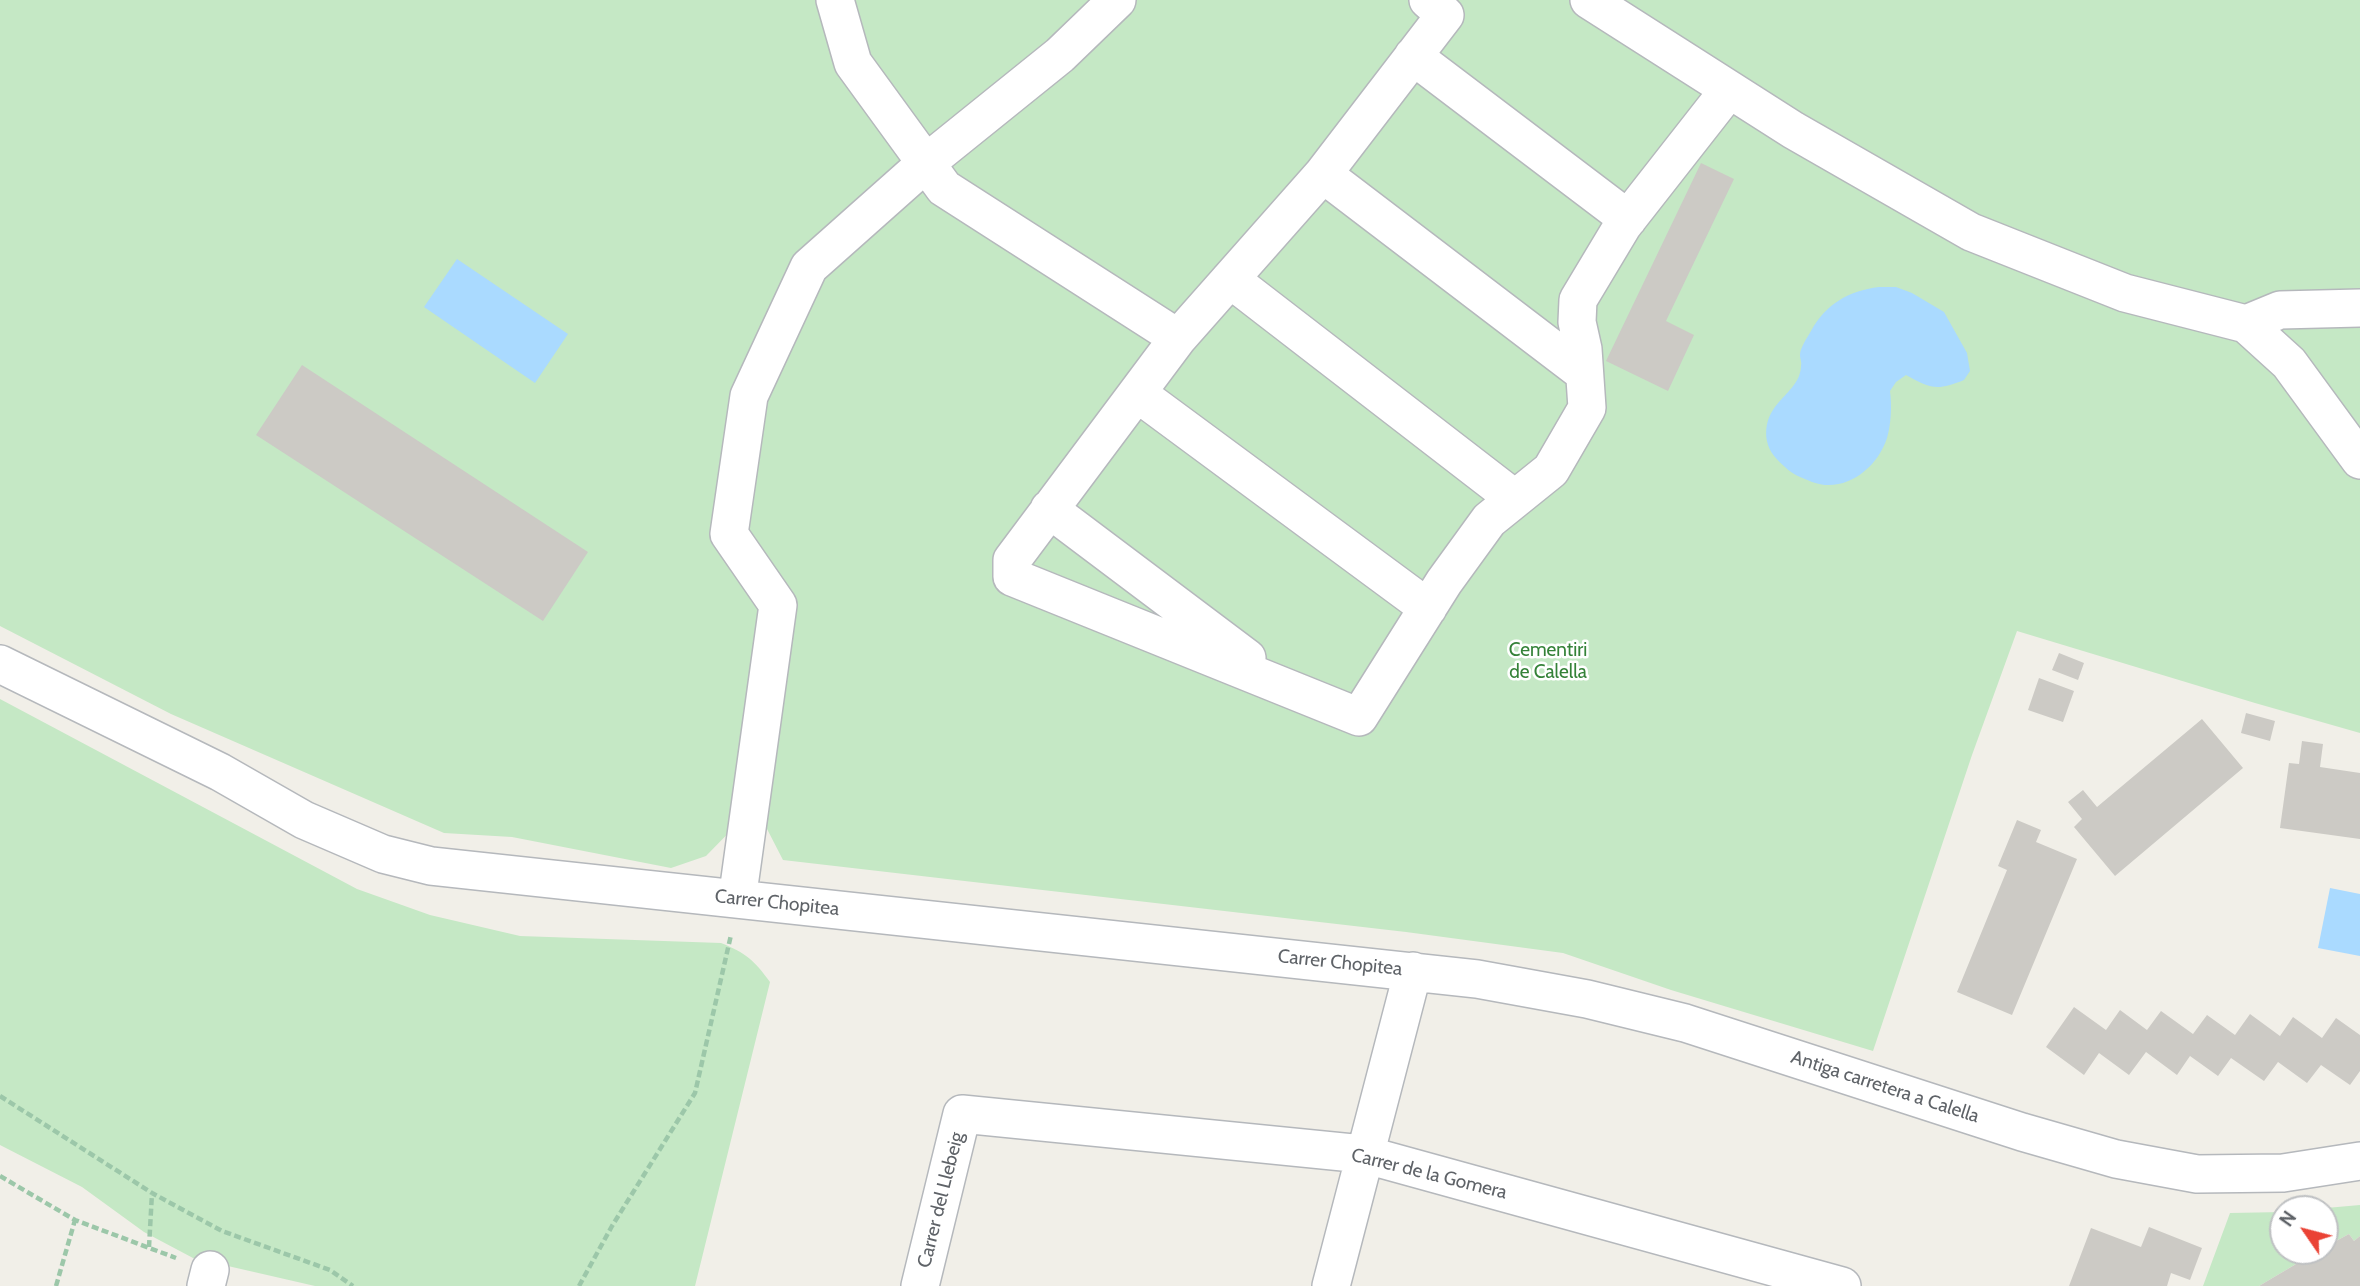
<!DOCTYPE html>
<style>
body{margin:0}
#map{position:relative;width:2360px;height:1286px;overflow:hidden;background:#f1efe8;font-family:Cabin,sans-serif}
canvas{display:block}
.north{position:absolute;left:2269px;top:1195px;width:70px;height:70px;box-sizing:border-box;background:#fff;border:2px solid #bfc1c3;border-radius:50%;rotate:305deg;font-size:19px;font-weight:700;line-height:28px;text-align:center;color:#5f6368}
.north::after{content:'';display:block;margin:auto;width:24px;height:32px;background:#ea4335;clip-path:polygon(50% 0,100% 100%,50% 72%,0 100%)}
</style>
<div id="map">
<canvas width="2360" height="1286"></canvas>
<div class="north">N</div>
</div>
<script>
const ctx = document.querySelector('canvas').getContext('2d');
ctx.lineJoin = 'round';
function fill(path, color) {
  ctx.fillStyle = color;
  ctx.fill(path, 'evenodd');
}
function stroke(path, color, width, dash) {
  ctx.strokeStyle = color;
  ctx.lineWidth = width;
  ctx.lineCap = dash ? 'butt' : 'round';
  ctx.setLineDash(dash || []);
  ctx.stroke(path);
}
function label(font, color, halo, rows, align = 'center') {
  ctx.font = font + ' Cabin,sans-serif';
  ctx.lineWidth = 5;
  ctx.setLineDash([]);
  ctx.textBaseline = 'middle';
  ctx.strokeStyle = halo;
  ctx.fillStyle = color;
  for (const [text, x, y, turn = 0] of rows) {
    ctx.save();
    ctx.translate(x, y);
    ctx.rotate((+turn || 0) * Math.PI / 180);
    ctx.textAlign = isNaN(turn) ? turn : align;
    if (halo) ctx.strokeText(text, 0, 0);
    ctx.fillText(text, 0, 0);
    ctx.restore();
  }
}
const green = new Path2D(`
 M0 0H2360V733L2255 703 2017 631 1972 755 1873 1051 1671 990 1563 953 1406 932 783 860 766 827 749 812 706 856 671 868 512 837 444 833 171 714 0 626Z
 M0 699 357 889 430 915 520 936 721 943C746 953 754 960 770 982L695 1286H315L193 1258 144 1232 82 1187 0 1145Z
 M2360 1205V1236L2354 1241 2349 1234 2325 1247V1209H2315Z
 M2283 1212V1251H2318L2259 1286H2203L2230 1213Z`);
const water = new Path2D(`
 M457 259 568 334 535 383 424 307Z
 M1879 287H1896L1912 293 1944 312 1967 353 1970 371 1964 380C1937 391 1931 389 1906 375L1896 382 1890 391C1892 406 1891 424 1887 438 1877 469 1844 494 1812 482 1801 477 1793 475 1785 467 1777 460 1769 452 1767 441 1761 401 1800 395 1801 366 1802 362 1800 359 1800 355 1800 348 1807 338 1811 331 1826 304 1848 291 1879 287Z
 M2330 888 2360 894V956L2318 948Z`);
const building = new Path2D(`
 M1701 163 1734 179 1666 321 1694 335 1668 391 1606 361Z
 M302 365 588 552 543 621 256 435Z
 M2059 653 2084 663 2078 680 2052 670Z
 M2039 678 2074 691 2063 722 2028 710Z
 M2246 713 2275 721 2270 741 2241 733Z
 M2202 719 2243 768 2115 876 2074 827 2082 819 2068 802 2083 790 2097 807Z
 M2302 741 2323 744 2320 767 2360 773V839L2280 828 2289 763 2299 764Z
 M2017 820 2041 830 2036 842 2077 859 2012 1015 1957 992 2007 870 1998 866Z
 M2074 1007 2106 1030 2120 1010 2147 1030 2161 1011 2193 1034 2207 1015 2235 1035 2250 1014 2280 1036 2293 1017 2322 1038 2336 1018 2360 1035V1071L2350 1085 2321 1065 2307 1083 2278 1062 2264 1081 2231 1058 2218 1076 2190 1056 2177 1075 2146 1052 2129 1075 2099 1053 2084 1075 2046 1047Z
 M2149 1227 2202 1248 2190 1280 2171 1273 2167 1286H2069L2091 1228 2141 1247Z
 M2349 1234 2354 1241 2360 1236V1286H2259L2318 1251H2325V1247Z`);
const path = new Path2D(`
 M0 1096 152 1193 222 1231 330 1270 353 1286
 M0 1176 75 1220 176 1258
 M149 1247 152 1193
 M56 1286 75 1220
 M579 1286 612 1226 695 1093 731 935`);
const minor = new Path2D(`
 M835 0 853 63 944 188 1178 338
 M1428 0 1445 15 1323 174 1178 338 1012 560V577L1359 717 1444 582 1489 520 1551 470 1587 408 1583 349 1577 322 1578 300 1623 225 1728 91
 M1589 0 1793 130 1971 232 2125 293 2246 324 2289 363 2360 460
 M1413 56 1628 219
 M1323 174 1584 373
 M1230 279 1515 499
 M2246 324 2280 310 2360 308
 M1137 393 1428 608
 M1049 509 1247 658
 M0 664 220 772 304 820 383 854 431 866 1477 979 1587 999 1685 1023 2022 1132 2116 1159 2197 1174 2283 1173 2360 1161
 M740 899 739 886 778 605 729 534 749 396 809 267 926 163 1060 55 1117 0
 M206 1286 210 1270
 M920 1286 962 1114 1363 1154 1842 1286
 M1331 1286 1413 971`);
const parkNames = [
 ["Cementiri",1548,650],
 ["de Calella",1548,672]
];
const streetNames = [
 ["Carrer Chopitea",777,903,6],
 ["Carrer Chopitea",1340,963,6],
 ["Antiga carretera a Calella",1885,1087,18],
 ["Carrer de la Gomera",1429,1174,14],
 ["Carrer del Llebeig",941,1200,-76]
];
fill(green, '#c5e8c5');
fill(water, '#aadaff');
fill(building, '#cccac5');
stroke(minor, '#b5b8bc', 40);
stroke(path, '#9cc7a9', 4.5, [7, 3.5]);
stroke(minor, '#fff', 37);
label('19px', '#348238', '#fff', parkNames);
label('19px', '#5f6368', '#fff', streetNames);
</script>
